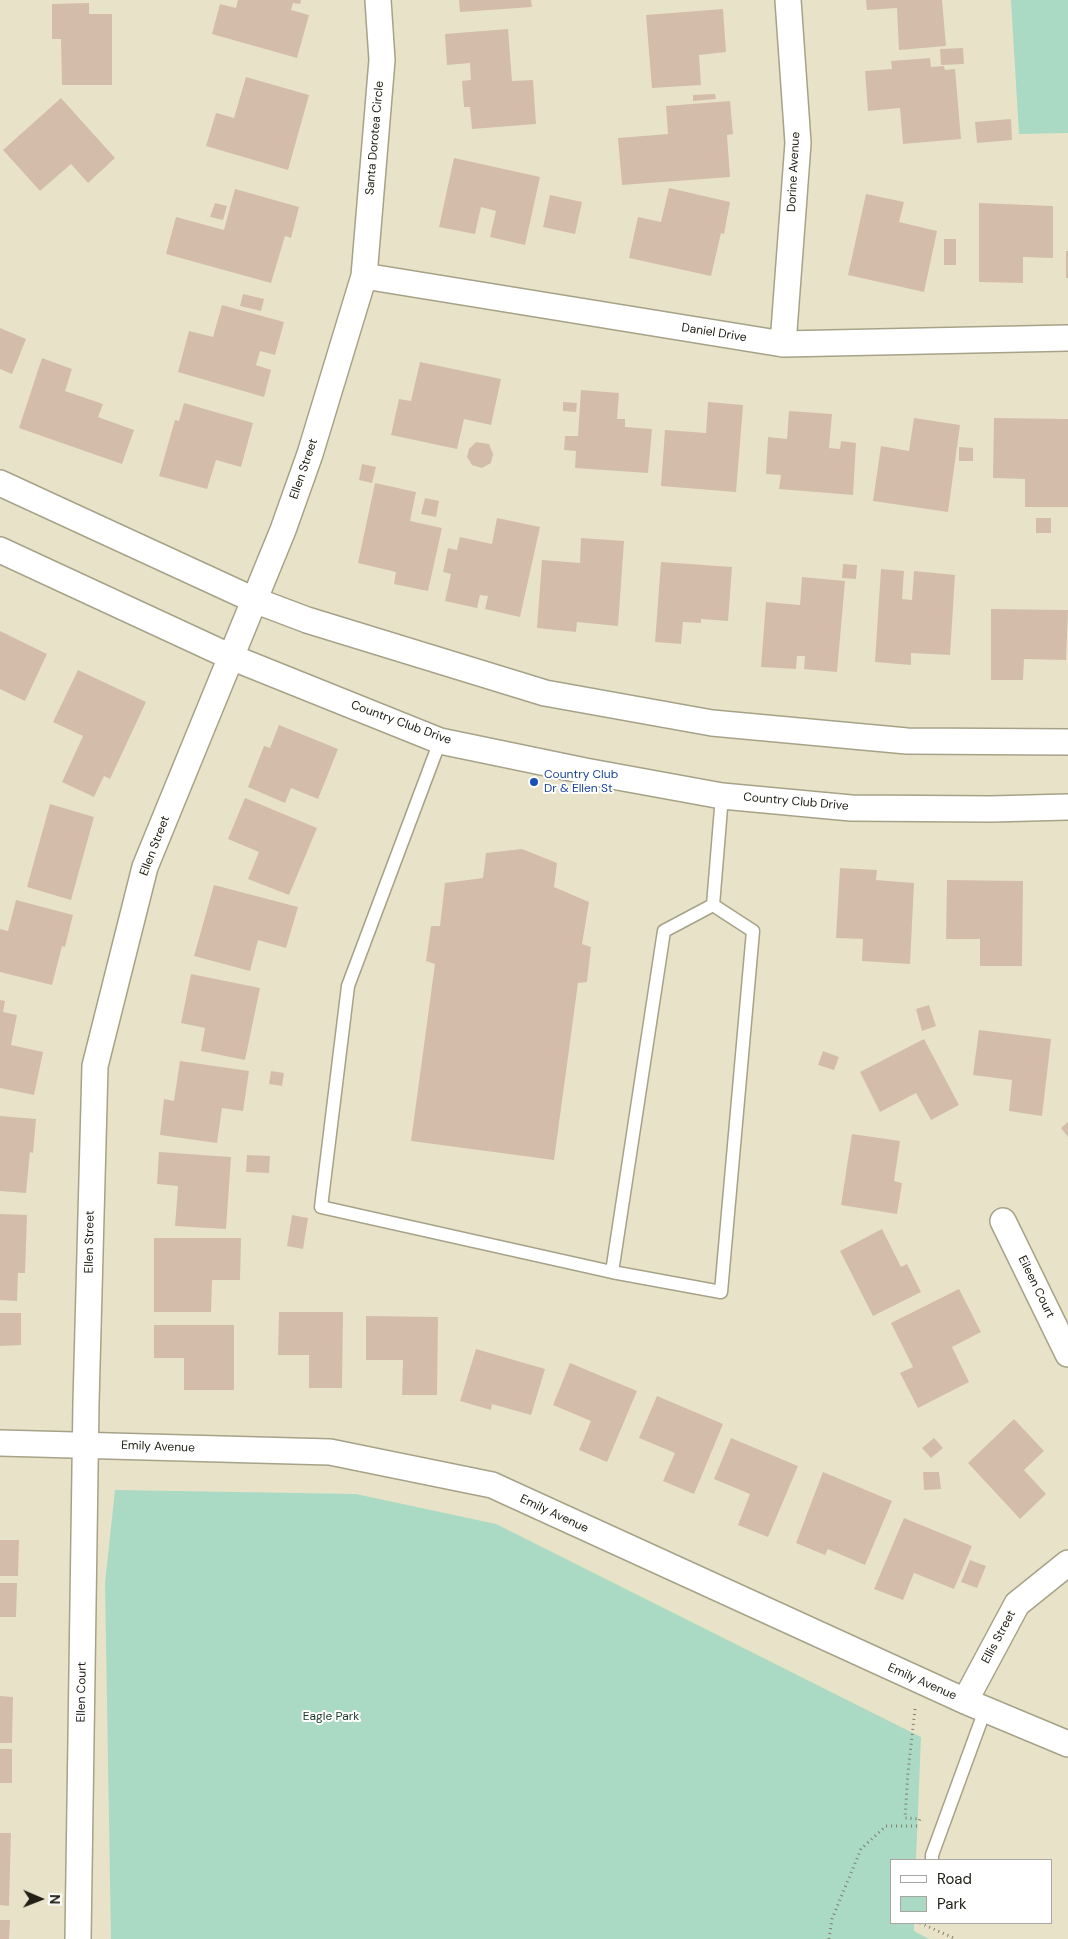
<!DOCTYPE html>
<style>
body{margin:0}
#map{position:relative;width:1068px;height:1939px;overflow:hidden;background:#e8e3c8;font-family:"DM Sans",sans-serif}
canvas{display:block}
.legend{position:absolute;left:890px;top:1859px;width:162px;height:65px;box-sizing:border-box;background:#fff;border:1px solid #a7a6a2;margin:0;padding:6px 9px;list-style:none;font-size:15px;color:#222016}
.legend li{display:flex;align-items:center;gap:10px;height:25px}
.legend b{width:25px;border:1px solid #a7a6a2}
.north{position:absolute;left:15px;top:1874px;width:50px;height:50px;-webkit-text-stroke:4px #fff;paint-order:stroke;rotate:91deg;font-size:14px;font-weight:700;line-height:20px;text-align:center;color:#222016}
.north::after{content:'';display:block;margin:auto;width:18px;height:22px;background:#222016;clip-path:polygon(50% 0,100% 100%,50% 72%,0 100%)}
</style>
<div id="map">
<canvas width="1068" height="1939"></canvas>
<ul class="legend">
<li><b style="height:6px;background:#fff"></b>Road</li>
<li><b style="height:14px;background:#aadac3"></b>Park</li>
</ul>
<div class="north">N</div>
</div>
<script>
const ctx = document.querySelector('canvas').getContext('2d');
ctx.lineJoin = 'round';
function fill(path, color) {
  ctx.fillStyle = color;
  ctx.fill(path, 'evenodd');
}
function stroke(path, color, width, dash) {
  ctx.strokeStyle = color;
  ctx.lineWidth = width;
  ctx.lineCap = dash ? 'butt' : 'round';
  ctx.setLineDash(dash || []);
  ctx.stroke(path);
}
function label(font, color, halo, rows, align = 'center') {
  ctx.font = font + ' "DM Sans",sans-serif';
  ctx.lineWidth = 4;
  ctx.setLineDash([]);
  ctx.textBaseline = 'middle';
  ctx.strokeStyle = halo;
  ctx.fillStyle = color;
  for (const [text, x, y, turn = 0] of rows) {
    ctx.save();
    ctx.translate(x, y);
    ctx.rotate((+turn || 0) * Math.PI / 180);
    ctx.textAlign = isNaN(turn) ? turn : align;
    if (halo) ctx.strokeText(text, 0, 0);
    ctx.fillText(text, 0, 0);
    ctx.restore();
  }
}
const green = new Path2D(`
 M1011 0H1068V133L1019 134Z
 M115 1490 356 1494 496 1524 921 1737 916 1860H892V1923H914V1931L929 1939H111L105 1583Z`);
const building = new Path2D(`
 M238 0H301L300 4 293 3 291 10 309 15 297 58 212 34 220 4 236 8Z
 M459 0H531L532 7 460 12Z
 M866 0H942L946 46 899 50 897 8 867 10Z
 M89 3V14H112V85H62L61 39H52V4Z
 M723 9 726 52 699 55 701 85 652 88 646 15Z
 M508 29 512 81 533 80 536 124 472 129 470 107H464L462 81 471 80 470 63 447 65 445 34Z
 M963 48 964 64 941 65 940 49Z
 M930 58 931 67 944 66 945 70 955 69 961 139 903 144 900 108 868 111 865 71 892 69 891 61Z
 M246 77 309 95 288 170 206 146 216 113 234 118Z
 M715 94 716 99 693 101V95Z
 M61 98 115 158 88 183 71 164 40 191 3 150Z
 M730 101 733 134 727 135 730 177 622 185 618 138 668 134 666 106Z
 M1011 119 1012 140 977 143 975 122Z
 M454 158 540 177 525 245 490 237 496 211 481 207 475 234 439 227Z
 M669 188 730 202 724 234 721 233 711 276 629 258 638 217 661 222Z
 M235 189 299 207 291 238 285 236 271 283 166 254 176 217 224 230Z
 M866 194 904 202 899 222 937 231 924 292 848 275Z
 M550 195 582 202 575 234 543 227Z
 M215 203 227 206 223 220 210 217Z
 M979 203 1053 206V258L1023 257V283L979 282Z
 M944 239H956V265H944Z
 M1066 251H1068V278H1066Z
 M243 294 264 299 261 311 240 306Z
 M222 305 284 322 275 355 260 351 256 365 271 370 264 397 178 372 189 331 213 337Z
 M0 328 26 339 12 374 0 369Z
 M42 358 72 369 65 391 103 404 98 417 134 430 122 464 19 428Z
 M420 362 501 379 491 425 464 419 457 449 391 435 399 399 411 401Z
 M581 390 619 393 617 419H625V427L652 429 648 473 575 468 576 451 564 450 565 436H578Z
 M563 402 577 403 576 412 563 411Z
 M708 402 743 405 736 492 661 486 665 430 706 433Z
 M184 403 253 423 241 467 216 460 207 489 159 476 175 420 179 421Z
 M789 411 832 414 829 448 840 449 841 441 856 443 853 495 779 489 781 475 766 474 768 437 787 439Z
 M914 418 960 425 948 512 873 501 881 446 909 451Z
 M994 418 1068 419V507H1025V479L993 478Z
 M476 442 489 444 493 454 491 463 482 468 472 465 467 457 469 449Z
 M959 447 973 448V461H959Z
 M362 464 376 467 372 483 359 480Z
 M375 483 416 492 410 521 442 528 428 591 394 584 396 572 358 563Z
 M425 498 439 501 436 517 421 514Z
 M497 518 540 527 520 617 485 609 488 596 480 595 477 608 445 601 451 574 443 572 448 548 457 550 460 537 492 544Z
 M1036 518H1051V533H1036Z
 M581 538 624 541 618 626 577 622 576 632 537 628 542 560 580 563Z
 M661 562 732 567 728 621 701 619V623L683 622 681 644 655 642Z
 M843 564 857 565 856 579 842 578Z
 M881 569 904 571 902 599 912 600 914 571 955 575 950 655 911 653V665L875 662Z
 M802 577 845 581 837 672 804 669 805 656H797L796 669 761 667 766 602 800 605Z
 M991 609 1068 610 1066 660 1024 659 1023 680H991Z
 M0 631 47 654 25 701 0 689Z
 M78 670 146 702 110 779 104 776 94 797 62 782 83 736 53 722Z
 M279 725 338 749 318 799 291 788 285 803 248 787 264 746 270 748Z
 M245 798 317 828 289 895 248 879 259 852 228 839Z
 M50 804 94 817 71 900 27 887Z
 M522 849 557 863 554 887 589 902 582 944 591 947 587 982 578 983 554 1160 411 1141 435 964 426 961 431 926H440L445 883 483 878 486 853Z
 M840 868 877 870 876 880 914 883 910 964 862 961 863 939 836 938Z
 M947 880 1023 881 1022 966H980V939H946Z
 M214 885 298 907 286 948 258 940 250 971 194 956Z
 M16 900 73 915 65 947 62 946 52 985 0 972V929L8 931Z
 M191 974 260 988 245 1060 201 1051 205 1028 181 1023Z
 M0 1000 5 1001 3 1012 17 1015 11 1045 43 1052 34 1095 0 1088Z
 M929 1005 936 1026 922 1031 916 1009Z
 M979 1030 1051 1039 1042 1116 1009 1111 1012 1080 973 1075Z
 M924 1039 959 1105 931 1120 916 1093 880 1112 860 1072Z
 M823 1051 839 1057 834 1070 818 1065Z
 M180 1061 249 1071 243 1111 222 1108 217 1143 160 1135 164 1099 174 1101Z
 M271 1071 284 1073 282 1086 269 1084Z
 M0 1116 36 1119 33 1153 30 1152 26 1193 0 1191Z
 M1068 1122V1137L1061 1128Z
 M852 1134 900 1141 894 1181 902 1183 897 1214 841 1205Z
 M159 1152 231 1157 226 1229 175 1226 178 1186 157 1184Z
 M247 1155 270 1156 269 1173 246 1172Z
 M0 1214 27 1215 25 1273H18L17 1301 0 1300Z
 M292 1215 308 1218 303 1249 287 1246Z
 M882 1229 901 1267 907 1264 921 1292 873 1316 840 1251Z
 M154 1238H241L240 1280H212L211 1312H154Z
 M959 1289 981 1332 952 1347 969 1382 918 1408 900 1373 913 1367 891 1323Z
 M279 1312H343L342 1388H309V1355H278Z
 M0 1313H21V1345L0 1346Z
 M366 1316 438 1317 437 1395H402L403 1360H366Z
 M154 1325H234V1390H184V1358H154Z
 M476 1349 545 1369 531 1415 492 1404 491 1410 460 1401Z
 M570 1363 637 1391 607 1462 579 1450 591 1421 553 1405Z
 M657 1396 723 1424 694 1494 663 1481 675 1453 639 1438Z
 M1014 1419 1044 1451 1024 1470 1046 1494 1020 1519 968 1463Z
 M731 1438 798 1466 768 1537 738 1525 750 1494 714 1479Z
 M934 1438 943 1448 931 1458 922 1448Z
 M823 1472 892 1501 865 1565 828 1549 825 1555 796 1543Z
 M923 1472H939L941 1489 924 1490Z
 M904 1518 972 1546 954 1589 914 1573 903 1600 874 1589Z
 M0 1540H19L18 1576H0Z
 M970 1560 986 1566 977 1588 961 1582Z
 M0 1583H17L16 1617H0Z
 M0 1696 13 1697 12 1743H0Z
 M0 1749H12V1783H0Z
 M0 1833H11L9 1906 0 1905Z
 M0 1920H10L9 1939H0Z`);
const path = new Path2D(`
 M915 1709 908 1772 905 1818 920 1819 919 1821
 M920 1923 956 1939
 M829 1939 832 1919 861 1849 886 1826H919`);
const lane = new Path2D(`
 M440 741 348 986 321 1207 612 1272 721 1292 753 931 713 905 722 796
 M612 1272 664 931 713 905
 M932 1860V1855L985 1710`);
const street = new Path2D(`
 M364 276 783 344 1068 338
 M783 344 798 143 788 0
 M0 483 254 600 307 620 545 693 712 723 907 741 1068 742
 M0 550 231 657 440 741 585 771 722 796 851 808 991 809 1068 807
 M1003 1221 1068 1354
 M0 1443 330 1452 492 1485 965 1701 1068 1744
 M965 1701 1017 1604 1068 1563
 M78 1939 86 1403 95 1066 145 867 283 530 310 454 364 276 382 60 378 0`);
const markers = [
 [534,782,5,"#1a4fb4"]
];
const streetNames = [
 ["Santa Dorotea Circle",375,138,-85],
 ["Dorine Avenue",794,172,-87],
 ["Daniel Drive",714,333,9],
 ["Ellen Street",304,469,-71],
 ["Country Club Drive",401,723,20],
 ["Country Club Drive",796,802,5],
 ["Ellen Street",155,846,-69],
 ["Ellen Street",90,1242,-89],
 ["Eileen Court",1036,1287,64],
 ["Emily Avenue",158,1447,2],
 ["Emily Avenue",554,1514,25],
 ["Ellis Street",999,1637,-62],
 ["Emily Avenue",922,1682,24],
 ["Ellen Court",82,1692,-89]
];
const transitNames = [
 ["Country Club",544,775],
 ["Dr & Ellen St",544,789]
];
const parkNames = [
 ["Eagle Park",331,1717]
];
fill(green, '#aadac3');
fill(building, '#d4bcab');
stroke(lane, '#a6a288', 15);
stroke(street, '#a6a288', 28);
stroke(path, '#827e6c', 3, [1, 4]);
stroke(lane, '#fff', 12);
stroke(street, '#fff', 25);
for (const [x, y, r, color] of markers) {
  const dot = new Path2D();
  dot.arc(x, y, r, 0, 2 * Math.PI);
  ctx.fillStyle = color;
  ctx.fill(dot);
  stroke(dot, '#fff', 2);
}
label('12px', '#222016', '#fff', streetNames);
label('12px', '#164399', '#fff', transitNames, 'left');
label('12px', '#18392a', '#fff', parkNames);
</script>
